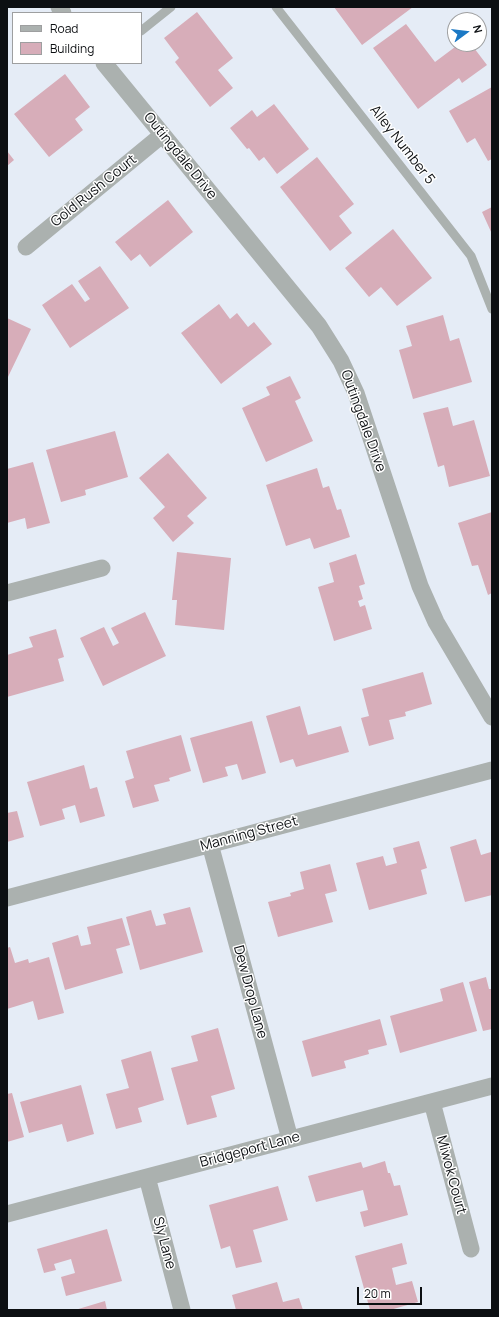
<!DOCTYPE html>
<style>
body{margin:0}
#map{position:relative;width:499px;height:1317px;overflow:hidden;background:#e5ecf6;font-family:Manrope,sans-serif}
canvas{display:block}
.frame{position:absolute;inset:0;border:8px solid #0c0f12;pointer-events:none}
.legend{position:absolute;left:12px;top:12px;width:130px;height:52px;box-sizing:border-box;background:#fff;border:1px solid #9e9fa0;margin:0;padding:5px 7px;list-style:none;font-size:12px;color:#0c0f12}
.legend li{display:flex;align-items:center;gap:8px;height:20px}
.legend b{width:20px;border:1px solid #9e9fa0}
.north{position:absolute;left:447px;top:12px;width:40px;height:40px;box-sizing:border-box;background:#fff;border:1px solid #9e9fa0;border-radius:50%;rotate:75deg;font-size:11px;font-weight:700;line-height:16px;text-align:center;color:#0c0f12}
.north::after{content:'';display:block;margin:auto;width:14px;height:18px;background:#1b78c4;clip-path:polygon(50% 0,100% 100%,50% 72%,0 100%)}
.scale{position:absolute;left:357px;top:1287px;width:65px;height:18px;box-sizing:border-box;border:2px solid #0c0f12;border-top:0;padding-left:5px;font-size:12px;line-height:14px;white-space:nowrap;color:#0c0f12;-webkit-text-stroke:3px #fff;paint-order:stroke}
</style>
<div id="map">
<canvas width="499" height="1317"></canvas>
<div class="frame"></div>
<ul class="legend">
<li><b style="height:5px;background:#abb1af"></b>Road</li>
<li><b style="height:11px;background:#d7adb9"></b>Building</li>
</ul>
<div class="north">N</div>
<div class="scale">20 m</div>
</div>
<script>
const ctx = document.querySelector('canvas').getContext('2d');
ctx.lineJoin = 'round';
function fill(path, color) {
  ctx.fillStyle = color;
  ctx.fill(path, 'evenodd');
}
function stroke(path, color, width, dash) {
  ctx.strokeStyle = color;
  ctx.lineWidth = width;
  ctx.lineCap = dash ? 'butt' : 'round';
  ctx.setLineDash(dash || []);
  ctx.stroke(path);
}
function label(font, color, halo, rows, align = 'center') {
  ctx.font = font + ' Manrope,sans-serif';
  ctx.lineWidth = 3;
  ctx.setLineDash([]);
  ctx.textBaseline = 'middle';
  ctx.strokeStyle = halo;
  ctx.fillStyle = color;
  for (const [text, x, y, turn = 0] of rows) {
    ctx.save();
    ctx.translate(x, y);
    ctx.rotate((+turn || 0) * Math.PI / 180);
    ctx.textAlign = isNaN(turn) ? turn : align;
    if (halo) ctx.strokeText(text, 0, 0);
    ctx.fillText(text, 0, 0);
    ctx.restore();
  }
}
const building = new Path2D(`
 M334 7H413L362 45Z
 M197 12 233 58 218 70 233 88 210 107 175 62 179 58 164 38Z
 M406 24 435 62 459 44H471L487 65 462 83 459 78 418 109 373 48Z
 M65 74 90 107 75 119 83 130 49 157 14 114Z
 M492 87V159L488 161 475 138 467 143 449 111Z
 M274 104 309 149 277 174 264 157 259 161 249 148 247 149 230 128 252 110 257 117Z
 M7 151 14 160 7 166Z
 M317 157 354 204 339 216 352 233 330 251 280 187Z
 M168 200 193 232 150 267 140 254 131 261 115 242Z
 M492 207V234L482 212Z
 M393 229 432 278 397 306 381 287 369 297 345 268Z
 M100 266 129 308 70 348 42 305 72 284 85 302 90 299 78 281Z
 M219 304 230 319 237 313 248 327 254 322 272 344 221 384 181 333Z
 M443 315 450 341 459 338 472 382 413 399 399 350 412 346 406 326Z
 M7 318 31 329 7 379Z
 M290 376 301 398 295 401 313 441 266 462 242 408 270 395 266 387Z
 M448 407 453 426 474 420 490 476 449 487 444 465 438 467 423 413Z
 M115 431 128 477 85 490 86 495 61 502 46 450Z
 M168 453 207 498 187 516 194 523 173 542 153 518 165 507 139 478Z
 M33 462 50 523 27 529 25 518 7 523V469Z
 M317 468 323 488 329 486 337 510 341 509 350 537 314 549 310 538 286 546 266 485Z
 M492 512V593L488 595 478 565 472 566 458 523Z
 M177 552 231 558 224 630 175 625 177 600H172Z
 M356 554 365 584 359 586 363 599 358 601 360 607 365 605 372 629 334 641 318 587 334 582 329 563Z
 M145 612 166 656 103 686 80 638 104 627 113 646 119 643 111 628Z
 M56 629 64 657 58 659 64 681 7 697V655L33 647 29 637Z
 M423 672 432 704 405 712 406 716 389 720 394 739 369 746 361 718 369 716 362 689Z
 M300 706 308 735 341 726 349 752 296 767 293 759 280 763 266 716Z
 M252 721 266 773 242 780 237 764 225 767 228 776 203 783 190 738Z
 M181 735 191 771 169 778 170 781 154 785 159 801 133 808 125 781 134 778 126 751Z
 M84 765 90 789 97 787 105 816 80 823 75 805 62 809 65 819 40 826 27 782Z
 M17 811 24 837 7 842V813Z
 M476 839 481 855 491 852 492 895 465 902 450 847Z
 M419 841 427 868 421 870 427 894 369 910 356 863 383 856 386 866 397 863 393 848Z
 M330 864 337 891 325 894 333 922 278 937 268 902 291 896 290 893 304 889 300 872Z
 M190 907 203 952 140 970 126 917 151 910 156 926 166 924 163 914Z
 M122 918 130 945 116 949 123 973 65 990 52 943 78 935 81 946 91 944 87 927Z
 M10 947 15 963 28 959 29 963 49 957 64 1013 38 1020 33 1001 7 1009V948Z
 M486 977 489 989H492V1029L483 1031 469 982Z
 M463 982 477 1031 400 1053 390 1016 443 1001 440 989Z
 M380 1019 387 1045 368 1050 369 1054 344 1061 346 1068 312 1077 302 1041Z
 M218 1028 235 1089 211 1096 217 1117 187 1125 171 1068 198 1061 191 1036Z
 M151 1051 164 1100 138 1108 142 1122 116 1129 106 1094 129 1088 121 1060Z
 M81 1085 94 1134 67 1142 62 1124 29 1133 20 1102Z
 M12 1093 24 1137 7 1142V1094Z
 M385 1161 388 1173H390L394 1186 400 1185 408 1215 364 1227 360 1212 368 1210 363 1190 316 1202 308 1176 361 1162 363 1168Z
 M278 1186 288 1220 253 1230 262 1262 236 1268 230 1246 221 1249 209 1205Z
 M107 1229 122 1281 66 1296 61 1277 75 1273 71 1259 54 1264 56 1270 44 1273 37 1249Z
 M402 1243 407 1264 392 1268 396 1285 412 1281 418 1302 390 1310H370L355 1256Z
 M277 1282 283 1302 299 1298 303 1310H236L232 1295Z
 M105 1301 107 1310H75Z`);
const service = new Path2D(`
 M276 7 471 256 492 309
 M141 31 171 7`);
const minor = new Path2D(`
 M59 7 63 13
 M104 63 319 326 341 361 356 393 420 586 436 622 492 717
 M26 247 162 135
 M7 593 102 568
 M210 844 290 1139
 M7 898 492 770
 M432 1102 471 1249
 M147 1177 182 1310
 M7 1214 492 1086`);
const streetNames = [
 ["Alley Number 5",402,145,52],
 ["Outingdale Drive",180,156,51],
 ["Gold Rush Court",94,191,-39],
 ["Outingdale Drive",363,421,70],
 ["Manning Street",249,834,-15],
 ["Dew Drop Lane",250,992,75],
 ["Bridgeport Lane",250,1150,-15],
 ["Miwok Court",451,1175,75],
 ["Sly Lane",164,1243,75]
];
fill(building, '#d7adb9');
stroke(service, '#abb1af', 9);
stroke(minor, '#abb1af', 17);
label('14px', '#0c0f12', '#fff', streetNames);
</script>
